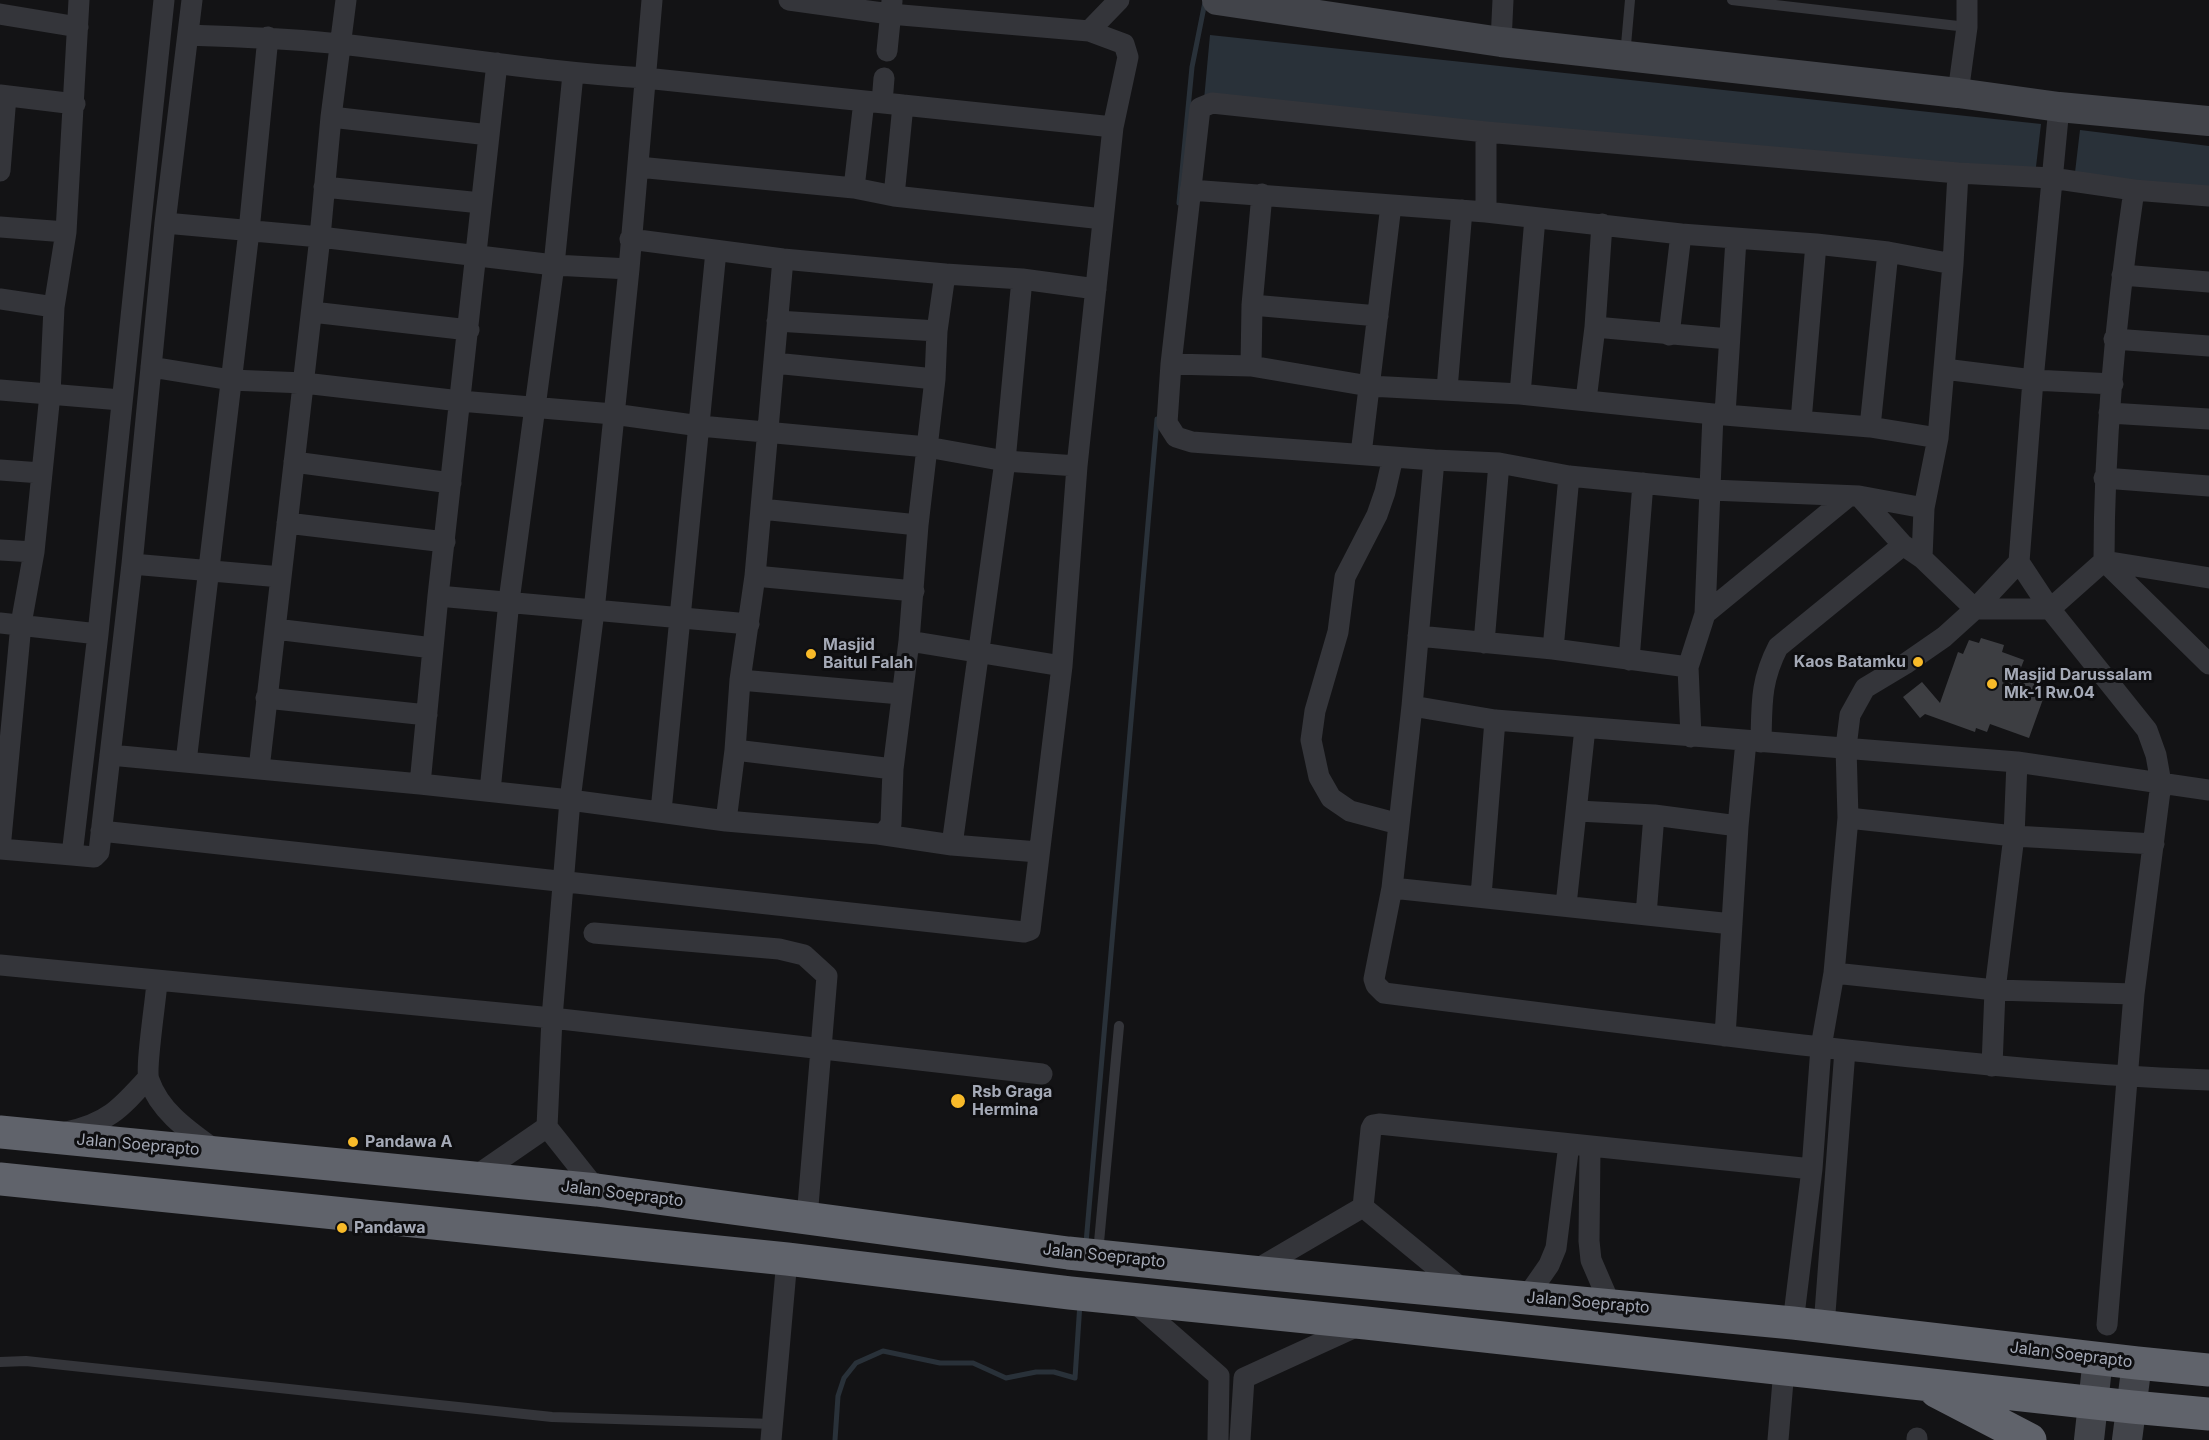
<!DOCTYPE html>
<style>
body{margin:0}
canvas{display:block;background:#131315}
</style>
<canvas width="2209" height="1440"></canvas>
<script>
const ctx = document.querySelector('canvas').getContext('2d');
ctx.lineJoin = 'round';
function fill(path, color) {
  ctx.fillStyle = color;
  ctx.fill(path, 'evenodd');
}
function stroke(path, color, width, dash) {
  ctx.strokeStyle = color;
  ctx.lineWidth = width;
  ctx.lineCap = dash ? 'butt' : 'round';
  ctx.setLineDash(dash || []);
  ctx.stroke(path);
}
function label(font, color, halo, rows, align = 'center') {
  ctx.font = font + ' Inter,sans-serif';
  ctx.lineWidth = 6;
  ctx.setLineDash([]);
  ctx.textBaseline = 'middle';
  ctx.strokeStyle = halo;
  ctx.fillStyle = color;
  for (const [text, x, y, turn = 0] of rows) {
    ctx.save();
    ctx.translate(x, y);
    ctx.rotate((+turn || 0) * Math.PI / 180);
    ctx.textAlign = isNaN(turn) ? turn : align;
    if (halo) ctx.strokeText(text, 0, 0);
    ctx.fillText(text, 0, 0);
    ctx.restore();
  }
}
const water = new Path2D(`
 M1210 35 2041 124 2035 175 1204 100Z
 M2080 130 2209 146V194L2074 181Z`);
const stream = new Path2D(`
 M1179 203 1192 67 1205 2
 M1086 1243 1157 419
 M835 1440 838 1396 844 1378 856 1363 883 1351 940 1363H973L1006 1378 1036 1372H1054L1075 1378 1080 1303`);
const building = new Path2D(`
 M1981 638 2004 645 2002 652 2024 660 2020 670 2030 674 2027 681 2047 688 2029 738 1990 724 1987 732 1976 728 1975 732 1925 714 1920 718 1903 697 1922 682 1940 703 1958 652 1963 654 1969 640 1979 643Z`);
const lane = new Path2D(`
 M1732 0 1967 27
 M1625 56 1630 0
 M1098 1253 1119 1026
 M0 1362 26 1361 552 1417 773 1424`);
const street = new Path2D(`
 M0 14 78 27
 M1089 31 1119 0
 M189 35C239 37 289 38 340 44 442 55 543 72 645 78L1113 127
 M1501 42 1503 0
 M887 51 892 1
 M1958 93 1967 27V0
 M0 95 75 104
 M882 103 884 78
 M2059 107 2033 380 2019 562 2050 609 2147 730 2156 755 2161 783 2134 994 2107 1325
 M331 117 489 135
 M1486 132V212
 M638 167 854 188 894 196 1103 219
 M0 171 6 96
 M324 187 481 203
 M854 188 864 101
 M1190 190 1486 212 1681 234 1816 244 1888 252 1953 264
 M2134 190C2116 313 2104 436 2104 561L2209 664
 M894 196 903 105
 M165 223 320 237 554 265 629 269
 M0 227 66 232
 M630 239 783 259 945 274 1022 279 1096 289
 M2122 275 2209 282
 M0 299 54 307
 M1252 305 1378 316
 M312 312 469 330
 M777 321 937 331
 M1595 327 1729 339
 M1669 335 1681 234
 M2114 339 2209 346
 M774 363 935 379
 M1171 364 1251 366 1369 386 1520 394 1713 414 1870 427 1938 438
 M1251 366 1252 305 1262 194
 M151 367 231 380 304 383 460 401 613 414 700 426 927 447 1005 461 1077 466
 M1944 369 2033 380 2113 384
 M1447 389 1462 210
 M0 390 121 400
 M1520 394 1535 218
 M1586 400 1595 327 1602 224
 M2109 413 2209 419
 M1725 414 1736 239
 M1801 421 1816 244
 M1870 427 1888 252
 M1361 454 1391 205
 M1393 457 1385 492 1377 515 1345 577 1338 632 1315 711 1311 740 1319 777 1331 798 1350 811 1399 824
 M1434 460 1412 706 1392 888 1374 979 1376 985 1384 993C1518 1010 1651 1027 1785 1043 1926 1059 2067 1075 2209 1080
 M294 462 451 483
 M0 470 41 473
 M2104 478 2209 486
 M1859 496 1903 545 1922 558 1975 609H2050L2104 561
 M1924 508 1859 496 1711 490 1569 476 1499 463 1434 460 1192 442 1176 437 1167 423 1171 364 1200 108 1212 103 1486 132 1958 173 2051 178 2134 190 2209 196
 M761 509 918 525
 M287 523 445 542
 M0 550 34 552
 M1922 558 1924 508 1938 438 1953 264 1958 173
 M2104 561 2209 578
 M132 564 281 577
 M755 576 914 591
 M438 596 749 624
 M1705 614 1849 496
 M0 623 98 634
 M275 629 433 648
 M1418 636 1553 649 1688 667
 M909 641 1062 666
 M1484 643 1499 463
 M1553 649 1569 476
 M1629 660 1643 483
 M740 680 901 694
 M266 698 427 715
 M1412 706 1495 720 2017 762 2209 790
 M1691 737 1688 667 1705 614 1713 414
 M1761 742C1762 705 1760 682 1778 647L1903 545
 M735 750 893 769
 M110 755 420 784 570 800 726 821 878 834 884 833 891 824 893 769 909 641 918 525 935 379 937 331 945 274
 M186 762 249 231 268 37
 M259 769 320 237 331 117 346 0
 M420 784 438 596 497 63
 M490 791 509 601 554 265 573 74
 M661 811 716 251
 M1578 811 1654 815 1738 826
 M1848 818 2014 836 2154 844
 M726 821 735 750 740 680 755 576 783 259
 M101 831 1024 932 1030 930 1062 666 1077 466 1113 127 1128 57 1124 44 1089 31 890 14 789 0
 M878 834 952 845 1038 852
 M952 845 1005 461 1022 279
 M0 849 72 855 98 634 164 0
 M0 849 21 624 34 552 50 394 54 307 66 232 79 0
 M72 855 94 857 99 852 132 564 165 223 192 0
 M1392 888 1732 924
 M1481 896 1495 720
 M1566 905 1585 728
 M1646 915 1654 815
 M594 933 779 949 804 955 827 976 807 1218
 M0 965 552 1018 1042 1074
 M1834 973 1995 990 2134 994
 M157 982C156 999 145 1069 149 1080 160 1112 189 1131 215 1150
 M1725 1036 1738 826 1746 741
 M1992 1066 1995 990 2014 836 2017 762
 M66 1132C107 1124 121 1108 148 1078
 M1590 1147 1589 1241 1591 1260 1610 1304
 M473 1178 547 1127
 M597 1190 547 1127 552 1018 570 800 594 611 629 269 652 0
 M1363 1207 1371 1129 1373 1125 1379 1124 1812 1169
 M1363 1207 1465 1291
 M1252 1272 1363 1207
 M1526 1298 1549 1265 1556 1248 1569 1144
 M1132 1300 1219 1376 1218 1440
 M1793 1323 1812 1169 1821 1047 1834 973 1848 818 1846 747 1850 715 1865 688 1905 664 1944 637 1975 609 2019 562
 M1824 1326 1845 1050
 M771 1440 787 1259
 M1240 1440 1244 1378 1360 1325
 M1778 1440 1784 1369
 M1917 1440V1438`);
const secondary = new Path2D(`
 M1217 0 1501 42 1958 93 2059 107 2209 121
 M2089 1440 2098 1358
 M2127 1440 2137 1363`);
const highway = new Path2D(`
 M0 1132 597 1190 1068 1253 1251 1272 1793 1323 2137 1363 2209 1370
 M0 1179 787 1259 1070 1293 1366 1323 2132 1407 2209 1414
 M1936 1391 2030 1440`);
const markers = [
 [811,654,6,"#f8ba29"],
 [1918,662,6,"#f8ba29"],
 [1992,684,6,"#f8ba29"],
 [958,1101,8,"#f8ba29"],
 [353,1142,6,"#f8ba29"],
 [342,1228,6,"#f8ba29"]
];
const poiNames = [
 ["Masjid",823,645],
 ["Baitul Falah",823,663],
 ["Kaos Batamku",1906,662,"right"],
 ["Masjid Darussalam",2004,675],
 ["Mk-1 Rw.04",2004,693],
 ["Rsb Graga",972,1092],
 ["Hermina",972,1110],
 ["Pandawa A",365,1142],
 ["Pandawa",354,1228]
];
const streetNames = [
 ["Jalan Soeprapto",138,1145,5],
 ["Jalan Soeprapto",622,1194,7],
 ["Jalan Soeprapto",1104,1256,6],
 ["Jalan Soeprapto",1588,1303,5],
 ["Jalan Soeprapto",2071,1355,7]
];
fill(water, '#293139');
stroke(stream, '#293139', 5);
fill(building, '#3d3e42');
stroke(lane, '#34353a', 10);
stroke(street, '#34353a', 21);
stroke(secondary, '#42444a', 30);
stroke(highway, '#60636b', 33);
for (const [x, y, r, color] of markers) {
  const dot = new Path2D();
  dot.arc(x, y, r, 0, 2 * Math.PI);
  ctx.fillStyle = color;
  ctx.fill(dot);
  stroke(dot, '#0e0e10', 2);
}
label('bold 16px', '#a4a9b6', '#0e0e10', poiNames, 'left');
label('16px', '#a4a9b6', '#0e0e10', streetNames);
</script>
